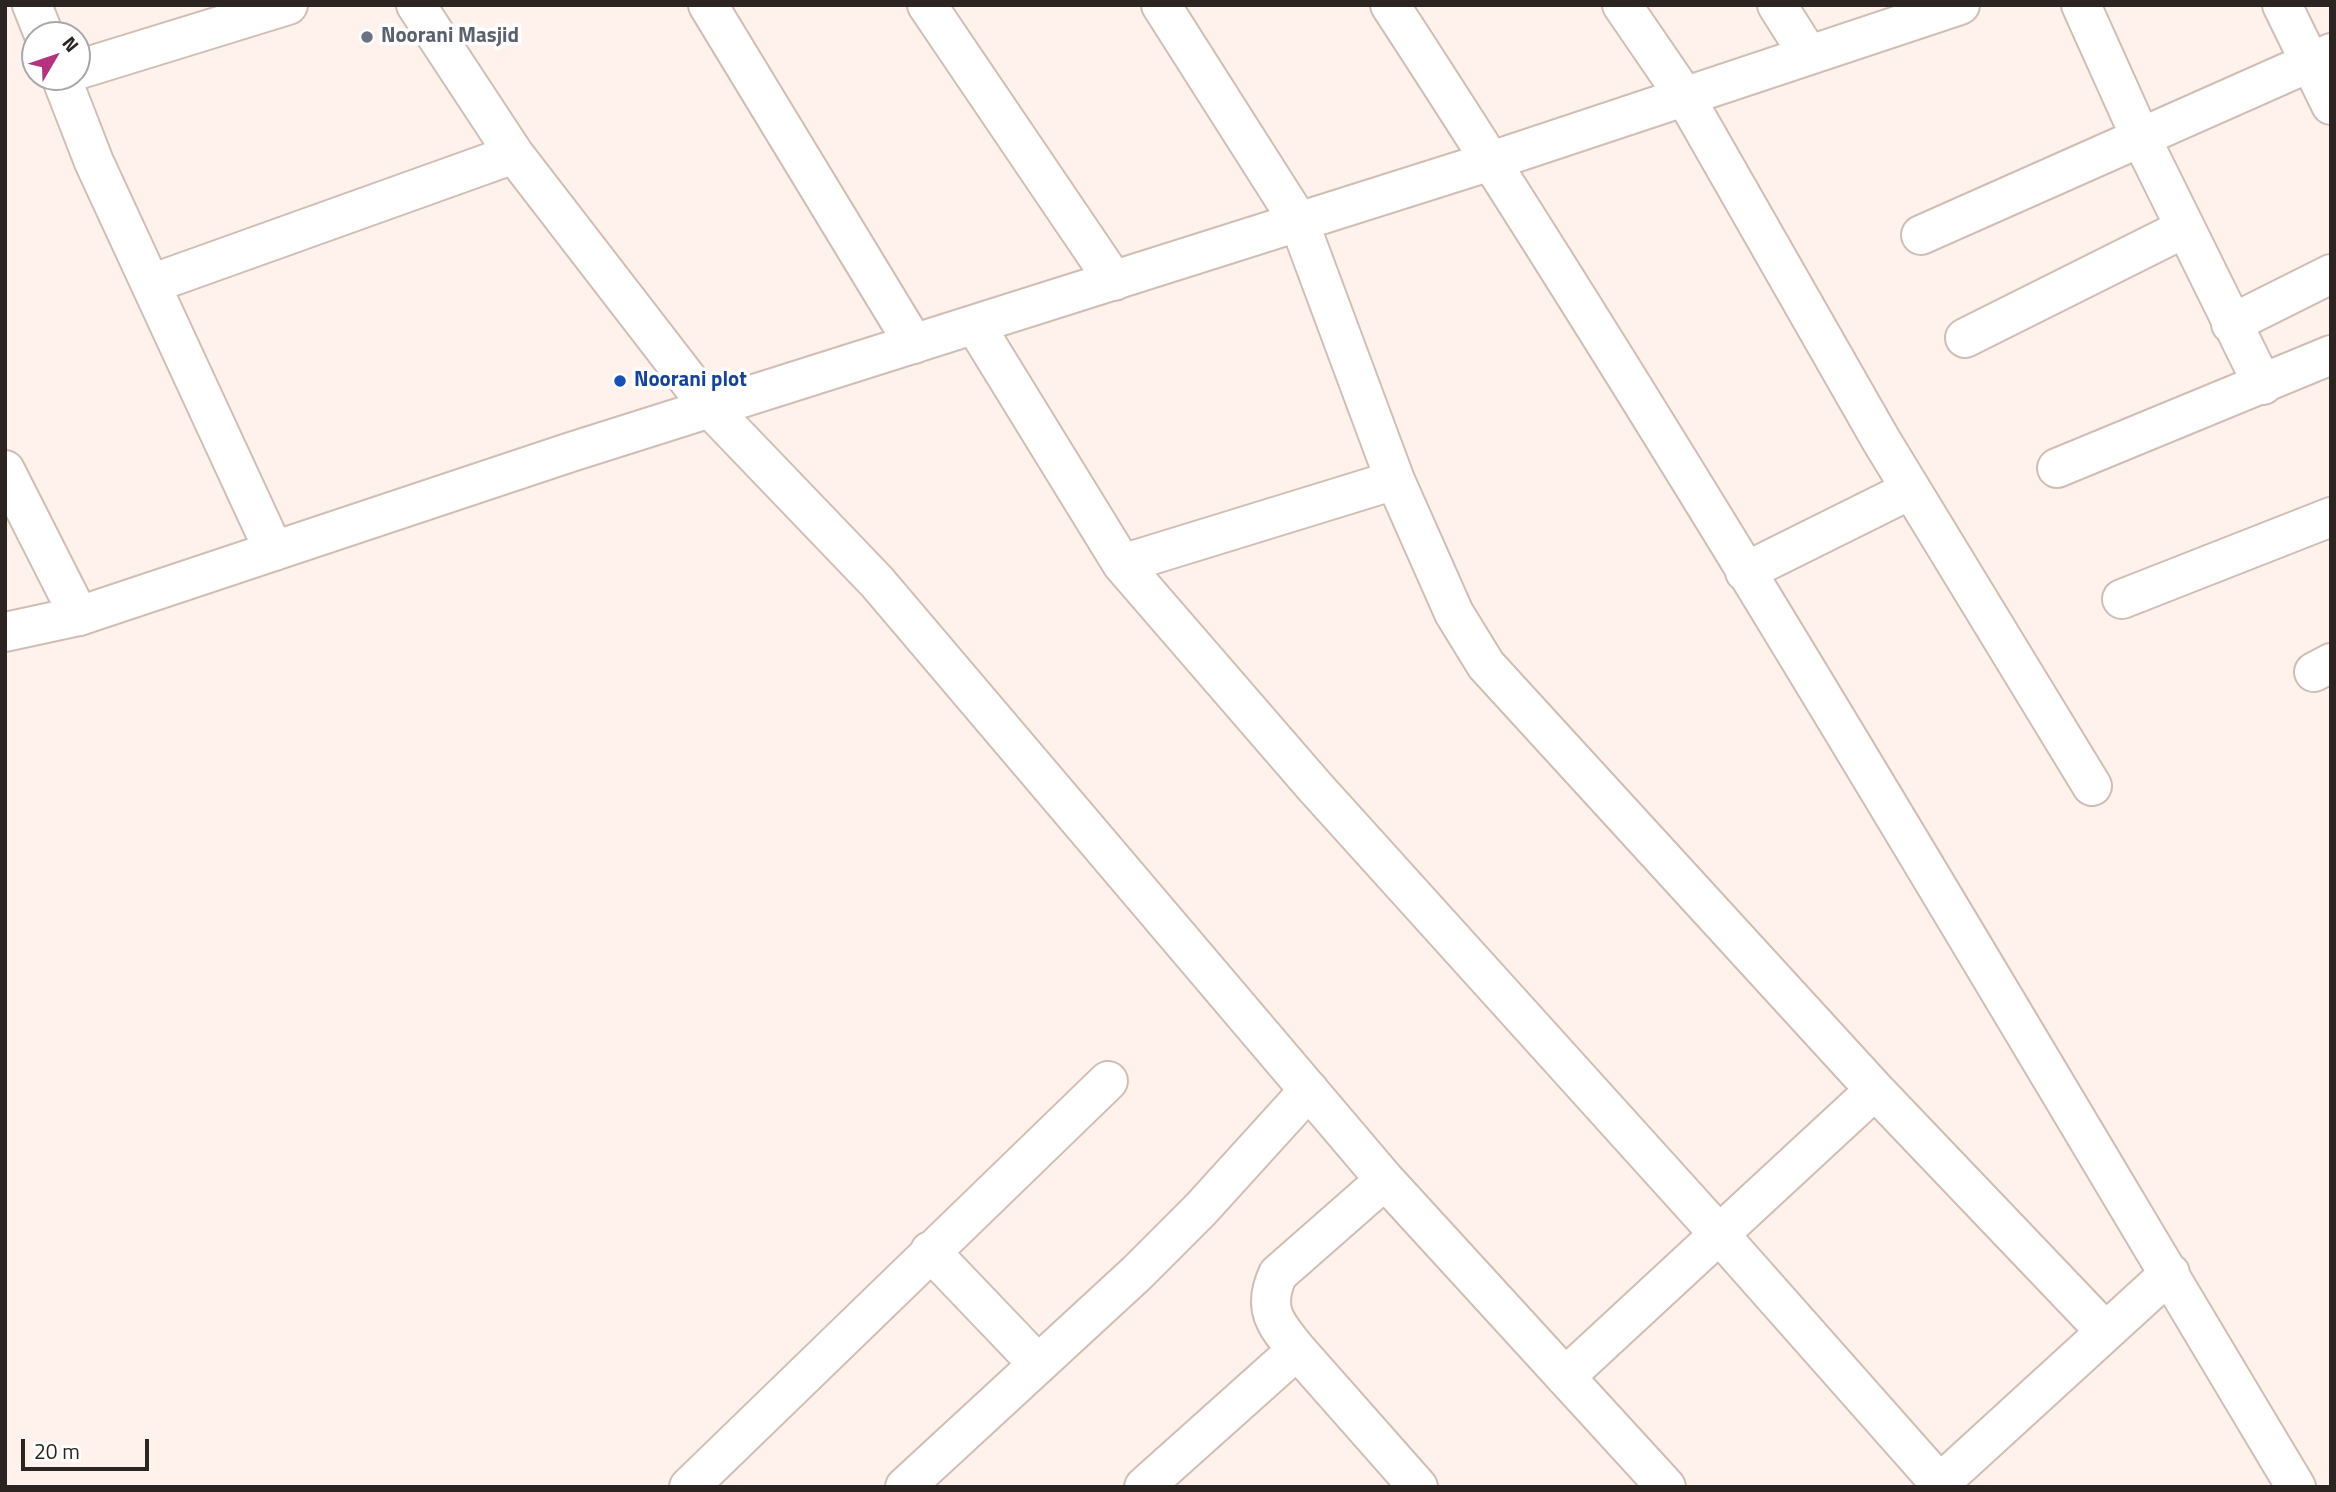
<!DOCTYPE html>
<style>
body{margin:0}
#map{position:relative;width:2336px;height:1492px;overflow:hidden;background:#fff2ec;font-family:"Titillium Web",sans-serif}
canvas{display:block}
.frame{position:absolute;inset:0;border:7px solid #2b2420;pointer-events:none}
.north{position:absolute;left:21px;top:21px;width:70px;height:70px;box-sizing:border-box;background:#fff;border:2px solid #aaa7a6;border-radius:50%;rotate:51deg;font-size:19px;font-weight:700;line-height:28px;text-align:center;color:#2b2420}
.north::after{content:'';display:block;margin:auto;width:24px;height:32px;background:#b3337e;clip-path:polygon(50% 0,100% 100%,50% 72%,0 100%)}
.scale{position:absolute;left:21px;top:1439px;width:128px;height:32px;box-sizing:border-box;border:4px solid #2b2420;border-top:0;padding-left:9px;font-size:21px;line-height:24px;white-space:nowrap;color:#2b2420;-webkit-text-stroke:5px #fff;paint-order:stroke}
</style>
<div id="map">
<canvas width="2336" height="1492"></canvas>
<div class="frame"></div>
<div class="north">N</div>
<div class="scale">20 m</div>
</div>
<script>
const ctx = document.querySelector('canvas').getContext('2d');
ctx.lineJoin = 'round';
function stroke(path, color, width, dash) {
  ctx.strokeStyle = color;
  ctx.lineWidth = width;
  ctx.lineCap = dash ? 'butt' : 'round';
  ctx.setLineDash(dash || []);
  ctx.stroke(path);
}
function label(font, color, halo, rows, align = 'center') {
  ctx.font = font + ' "Titillium Web",sans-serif';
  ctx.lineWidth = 7;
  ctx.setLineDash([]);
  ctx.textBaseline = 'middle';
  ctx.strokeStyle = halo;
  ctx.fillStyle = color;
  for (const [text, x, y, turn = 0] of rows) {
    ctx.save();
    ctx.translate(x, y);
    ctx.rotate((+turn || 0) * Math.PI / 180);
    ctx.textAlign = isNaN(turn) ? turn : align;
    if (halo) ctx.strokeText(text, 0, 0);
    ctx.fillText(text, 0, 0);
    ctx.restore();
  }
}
const minor = new Path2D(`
 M32 5 44 35
 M416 5 514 154 710 408 877 582 1385 1180 1666 1487
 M708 5 914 344
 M927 5 1114 281
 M1161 5 1299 222 1395 480 1454 613 1486 665 1875 1090 2105 1331
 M1390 5C1706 490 1998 990 2296 1487
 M1622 5 1685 97 1881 440 2092 786
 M1777 5 1808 54
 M2081 5 2140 136 2263 385
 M2282 5 2331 105
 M77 70 288 5
 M61 77 94 162 274 551
 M1921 235 2331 53
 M151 284 514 154
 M2231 324 2331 274
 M975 325 1122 564 1315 787 1719 1234 1943 1487
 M1965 338 2185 228
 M2057 468 2331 355
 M5 470 79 616
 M1122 564 1395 480
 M1745 572 1910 490
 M2122 599 2331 517
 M2314 672 2331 663
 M1385 1180 1278 1274C1262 1308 1275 1324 1297 1350L1418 1487
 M930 1251 1038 1364
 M1565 1377 1875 1090
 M689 1487 1108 1081
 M905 1487 1137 1273 1201 1209 1309 1090
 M1144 1487 1297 1350
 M1936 1487 2170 1273`);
const secondary = new Path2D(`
 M5 632 79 616 571 452 1491 161 1960 5`);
const markers = [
 [367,37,7,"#6b7280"],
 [620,381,7,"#1a4fb4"]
];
const worshipNames = [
 ["Noorani Masjid",381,37]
];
const transitNames = [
 ["Noorani plot",634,381]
];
stroke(minor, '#d1bdb3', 42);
stroke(secondary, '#d1bdb3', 42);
stroke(minor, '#fff', 38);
stroke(secondary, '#fff', 38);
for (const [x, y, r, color] of markers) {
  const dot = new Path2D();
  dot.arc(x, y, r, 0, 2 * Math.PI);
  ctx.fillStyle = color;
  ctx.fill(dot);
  stroke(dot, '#fff', 2.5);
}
label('bold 21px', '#5b616d', '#fff', worshipNames, 'left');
label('bold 21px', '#164399', '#fff', transitNames, 'left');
</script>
